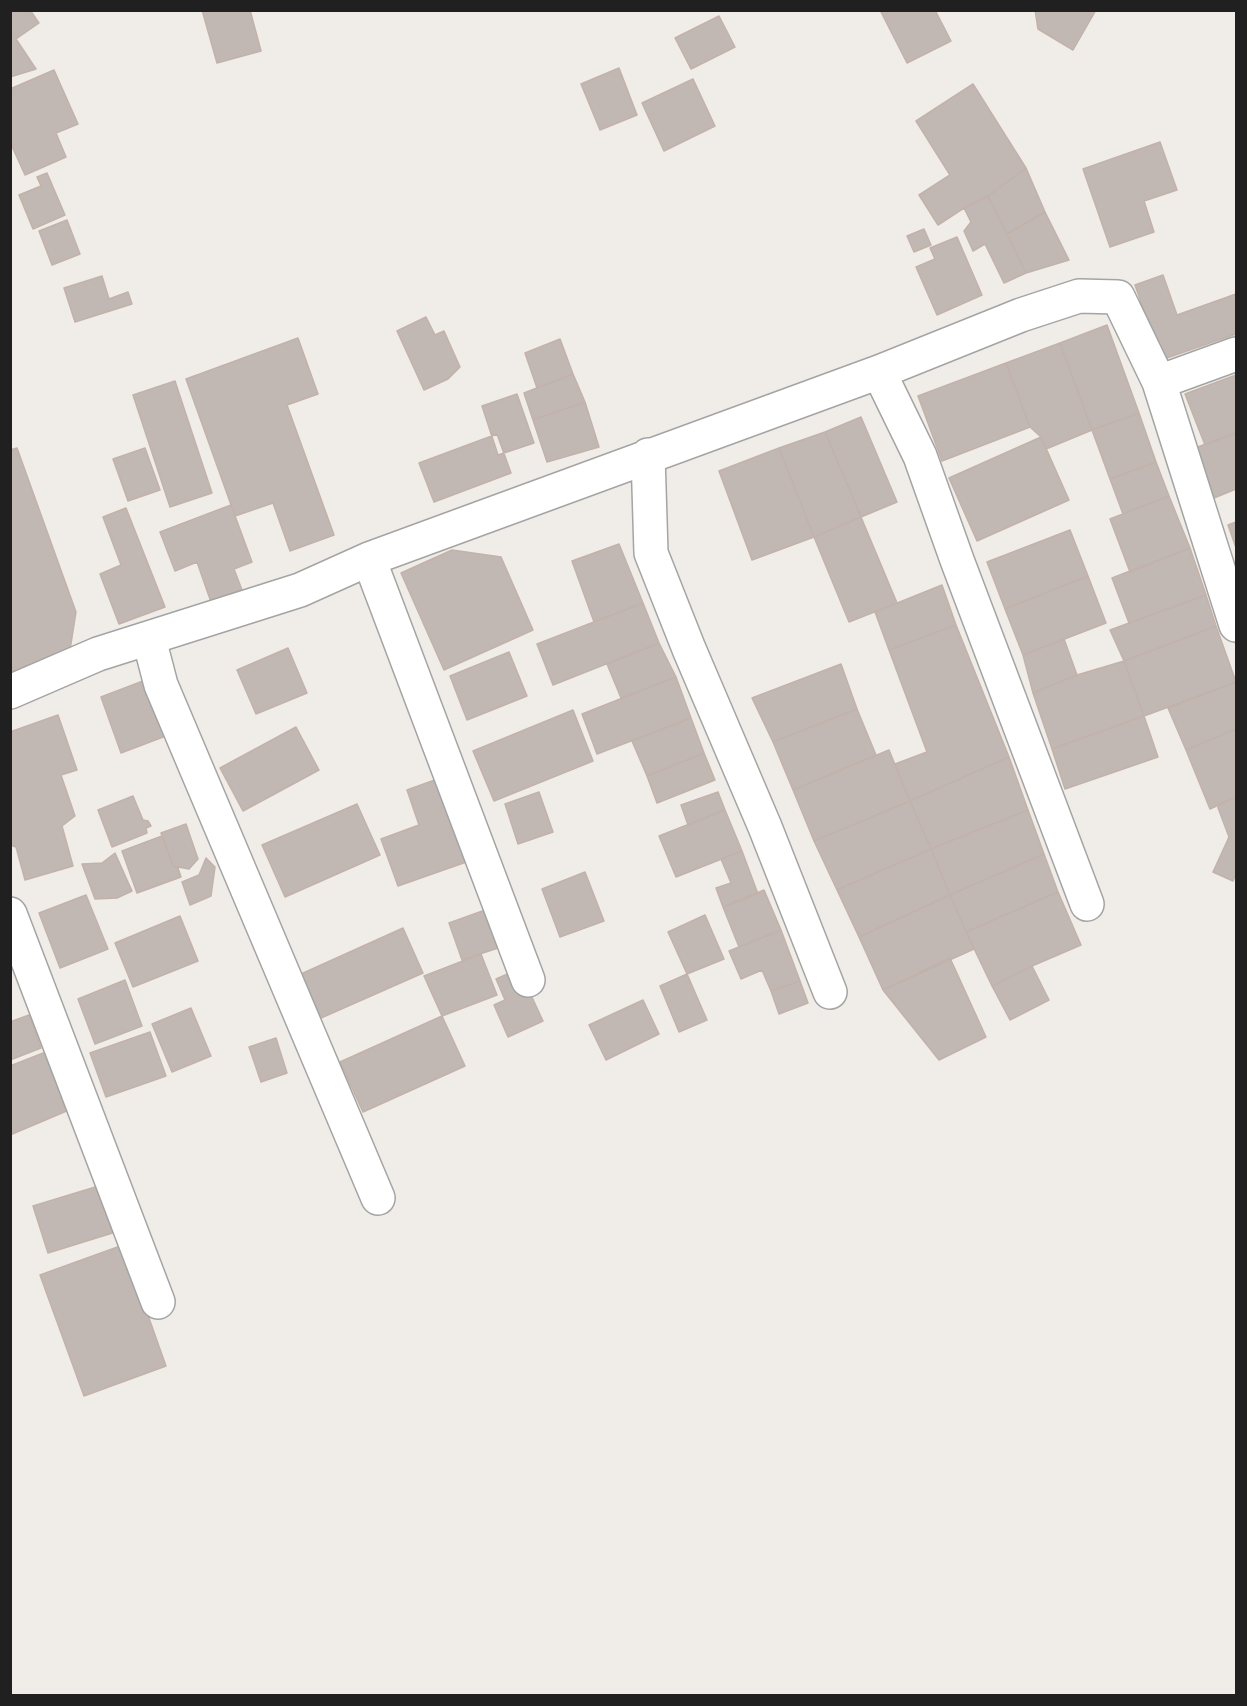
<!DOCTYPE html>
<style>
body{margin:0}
#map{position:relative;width:1247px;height:1706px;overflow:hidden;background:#f0ece7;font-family:Mulish,sans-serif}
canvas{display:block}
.frame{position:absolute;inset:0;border:12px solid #202020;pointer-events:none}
</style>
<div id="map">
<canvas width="1247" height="1706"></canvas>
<div class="frame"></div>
</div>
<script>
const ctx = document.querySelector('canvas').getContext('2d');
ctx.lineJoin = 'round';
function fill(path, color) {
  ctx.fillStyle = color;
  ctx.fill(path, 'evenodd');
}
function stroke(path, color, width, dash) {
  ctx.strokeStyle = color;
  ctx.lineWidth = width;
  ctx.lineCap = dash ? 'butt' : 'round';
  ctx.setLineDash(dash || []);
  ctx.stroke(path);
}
const building = new Path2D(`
 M10 10H30L39 23 16 39 36 69 10 77Z
 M202 10H250L261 51 217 63Z
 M880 10H935L951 41 907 63Z
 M1035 10H1096L1073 50 1038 29Z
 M719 16 735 47 691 69 675 38Z
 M619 68 637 115 600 130 581 84Z
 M54 70 78 124 56 133 66 157 25 175 10 142V89Z
 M693 79 715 126 664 151 642 103Z
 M973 84 1026 168 988 196 964 208 938 225 919 195 950 175 916 121Z
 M1160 142 1177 190 1144 201 1154 232 1110 247 1083 169Z
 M1026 168 1045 212 1007 234 988 196Z
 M47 173 65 215 33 229 19 195 41 186 37 177Z
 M988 196 1026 273 1004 283 985 244 973 251 964 231 971 222 964 208Z
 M1045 212 1069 260 1026 273 1007 234Z
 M67 220 80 254 52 265 39 231Z
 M924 229 931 245 914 252 907 236Z
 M957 237 982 295 937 315 916 267 935 259 930 248Z
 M1163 275 1177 315 1236 294V334L1161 360 1135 285Z
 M102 276 109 299 128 292 132 304 75 322 64 288Z
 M426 317 435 335 444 331 460 367 448 379 424 390 397 331Z
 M1107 325 1139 413 1092 430 1060 343Z
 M298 338 318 394 287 405 334 535 290 551 273 503 235 516 186 379Z
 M560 339 573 374 537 388 525 353Z
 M1060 343 1092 430 1046 449 1041 437 1030 427 1006 363Z
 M1006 363 1030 427 942 461 918 396Z
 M573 374 585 402 533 420 524 393Z
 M1236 375V433L1205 445 1185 394Z
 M175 381 212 493 170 507 133 395Z
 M517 394 534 443 498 455 482 406Z
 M585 402 599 447 547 462 533 420Z
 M1139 413 1156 462 1110 479 1092 430Z
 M861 417 897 502 861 517 825 432Z
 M825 432 861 517 814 537 779 448Z
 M1236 433V489L1214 498 1195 448Z
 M497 434 511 473 434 502 419 463Z
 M1041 437 1069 500 977 541 949 478Z
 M17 448 76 612 70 650 10 672V450Z
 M145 448 160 490 128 501 113 459Z
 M779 448 814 537 752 560 719 471Z
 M1156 462 1169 496 1123 514 1110 479Z
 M1169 496 1190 548 1130 572 1110 519Z
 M231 505 252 562 234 569 242 590 211 602 197 562 175 571 160 532Z
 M126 508 165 607 119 624 100 574 121 565 103 517Z
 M861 517 897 603 849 622 814 537Z
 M1236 522V548L1228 525Z
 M1070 530 1088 576 1005 609 987 562Z
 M619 544 643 603 594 622 572 561Z
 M1190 548 1206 595 1129 623 1112 578Z
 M452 550 501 557 533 630 444 670 401 573Z
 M1088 576 1106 623 1023 655 1005 609Z
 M942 585 956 625 889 650 875 612Z
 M1206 595 1216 626 1124 661 1110 630Z
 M643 603 659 643 553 685 537 644Z
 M956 625 1009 757 910 801 895 764 927 752 889 650Z
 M1216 626 1236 682 1144 716 1124 661Z
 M1064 639 1077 675 1033 693 1023 655Z
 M659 643 676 677 621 698 607 664Z
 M288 648 307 693 256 714 237 670Z
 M509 652 527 696 467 720 450 676Z
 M1124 661 1144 716 1052 749 1033 693 1077 675Z
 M841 664 857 709 773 742 752 698Z
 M676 677 691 718 597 754 582 714Z
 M143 681 152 707 160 704 171 734 121 753 101 697Z
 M1236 682V729L1186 750 1168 708Z
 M857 709 876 755 793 790 773 742Z
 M573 710 593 761 494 801 473 751Z
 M58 715 77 770 61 775 75 816 62 826 73 866 25 880 16 847 10 845V732Z
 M1144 716 1158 757 1065 789 1052 749Z
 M691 718 704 753 647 776 632 741Z
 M296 727 319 770 243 811 220 768Z
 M1236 729V797L1210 809 1186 750Z
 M889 750 910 801 814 841 793 790Z
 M704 753 715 780 657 803 647 776Z
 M1009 757 1028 810 931 849 910 801Z
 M443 777 472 860 398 886 381 839 419 825 407 790Z
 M539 792 553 832 518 844 505 804Z
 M718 792 725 810 688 825 681 805Z
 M133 796 143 820 148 821 151 826 146 828 147 833 112 847 98 810Z
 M1236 797V874L1233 881 1213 872 1229 837 1217 805Z
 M910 801 931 849 837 890 814 841Z
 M357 804 380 855 285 897 262 845Z
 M725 810 742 851 676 877 659 836Z
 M1028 810 1044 854 950 895 931 849Z
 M186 824 198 859 189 869 173 866 161 833Z
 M162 836 173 866 178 868 181 877 137 893 122 851Z
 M931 849 950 895 859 937 837 890Z
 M742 851 758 894 723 907 716 888 731 883 721 859Z
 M115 853 132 891 117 898 95 899 82 864 102 863Z
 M1044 854 1058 892 966 932 950 895Z
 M206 858 215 867 211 896 190 905 182 882 199 875Z
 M585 872 604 921 560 937 542 889Z
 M764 890 781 930 739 947 723 907Z
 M1058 892 1081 945 1032 966 992 986 966 932Z
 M86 895 108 949 60 968 39 913Z
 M950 895 974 949 883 990 859 937Z
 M488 909 501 947 462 960 449 923Z
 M705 915 724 959 687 974 668 932Z
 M180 916 198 961 133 987 115 943Z
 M403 928 423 973 321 1018 301 974Z
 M781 930 800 981 771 991 762 970 741 979 729 951Z
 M481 954 497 995 442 1016 424 976Z
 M950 958 986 1037 939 1060 883 990Z
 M1032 966 1049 1000 1010 1020 992 986Z
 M519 969 543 1021 508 1037 494 1005 505 1000 496 979Z
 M687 974 707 1020 679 1032 660 986Z
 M125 980 142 1026 95 1044 78 999Z
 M800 981 808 1003 779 1014 771 991Z
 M643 1000 659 1034 606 1060 589 1025Z
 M191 1008 211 1056 172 1072 152 1024Z
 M29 1015 41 1048 10 1060V1022Z
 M442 1016 465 1066 363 1112 340 1062Z
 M150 1032 166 1076 106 1097 90 1053Z
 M276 1038 287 1073 261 1082 249 1047Z
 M51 1050 76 1107 10 1135V1066Z
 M105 1184 119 1231 48 1253 33 1206Z
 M123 1245 166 1366 84 1396 40 1275Z`);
const minor = new Path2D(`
 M879 372 920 456 957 560 1087 904
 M1159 382 1236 354
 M648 455 651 553 689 649 765 827 830 992
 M369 559 528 980
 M149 639 161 685 378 1198
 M10 692 98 654 300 590 369 559 879 372 1021 315 1079 296 1118 297 1159 382 1236 625
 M10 914 158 1302`);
fill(building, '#c1b8b3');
stroke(building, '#c2b2a9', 1.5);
stroke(minor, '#a4a4a4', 36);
stroke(minor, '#fff', 33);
</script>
